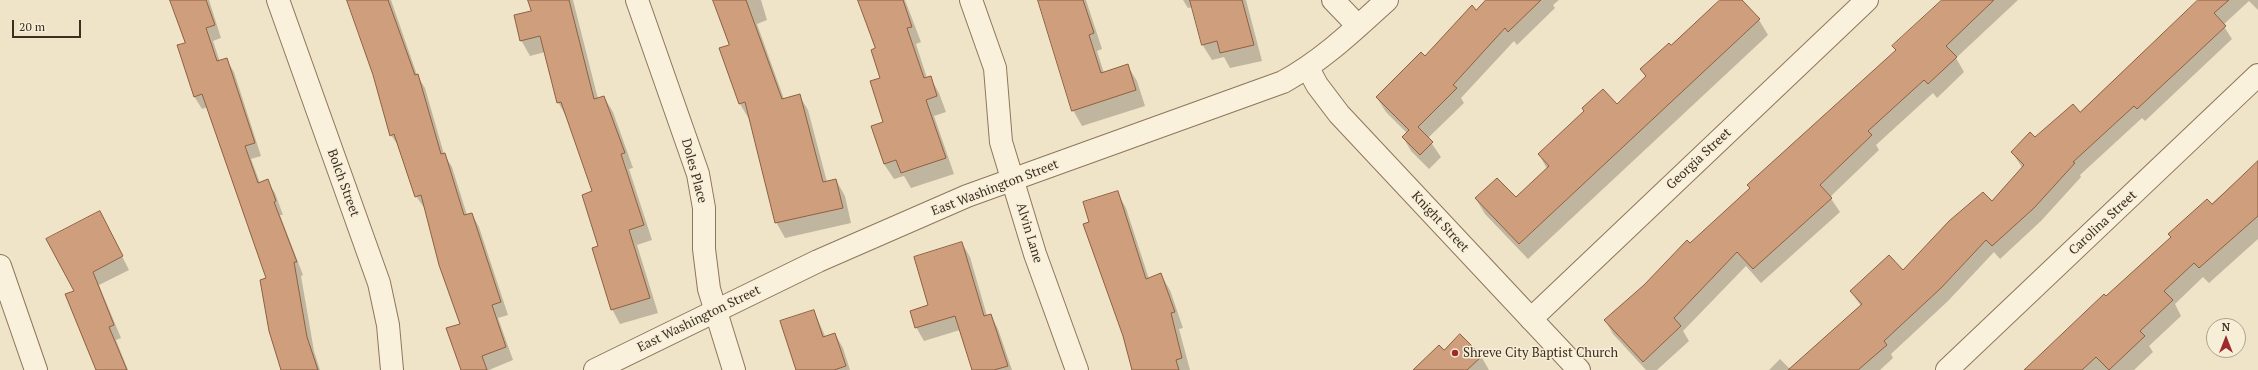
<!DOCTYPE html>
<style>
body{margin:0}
#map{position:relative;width:2258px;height:370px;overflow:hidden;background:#f0e4c8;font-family:"PT Serif",serif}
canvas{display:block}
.north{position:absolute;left:2206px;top:318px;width:40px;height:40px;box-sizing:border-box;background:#f7eed8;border:1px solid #ada18e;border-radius:50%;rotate:0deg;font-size:11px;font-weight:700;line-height:16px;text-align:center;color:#3d2e20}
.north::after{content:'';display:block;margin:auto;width:14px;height:18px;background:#9e2a2b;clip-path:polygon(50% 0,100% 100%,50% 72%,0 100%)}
.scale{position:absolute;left:12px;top:20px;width:69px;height:18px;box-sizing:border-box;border:2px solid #3d2e20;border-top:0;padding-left:5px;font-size:12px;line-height:14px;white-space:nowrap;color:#3d2e20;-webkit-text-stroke:3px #f7eed8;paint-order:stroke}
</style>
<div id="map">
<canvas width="2258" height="370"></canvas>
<div class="north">N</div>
<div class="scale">20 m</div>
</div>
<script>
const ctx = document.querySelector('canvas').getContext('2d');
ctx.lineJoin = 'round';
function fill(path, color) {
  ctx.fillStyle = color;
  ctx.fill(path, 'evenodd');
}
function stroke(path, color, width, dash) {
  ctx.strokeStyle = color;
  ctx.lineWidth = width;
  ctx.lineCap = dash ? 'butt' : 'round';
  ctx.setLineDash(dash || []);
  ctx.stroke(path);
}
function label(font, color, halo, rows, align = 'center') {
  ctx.font = font + ' "PT Serif",serif';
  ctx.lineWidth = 3;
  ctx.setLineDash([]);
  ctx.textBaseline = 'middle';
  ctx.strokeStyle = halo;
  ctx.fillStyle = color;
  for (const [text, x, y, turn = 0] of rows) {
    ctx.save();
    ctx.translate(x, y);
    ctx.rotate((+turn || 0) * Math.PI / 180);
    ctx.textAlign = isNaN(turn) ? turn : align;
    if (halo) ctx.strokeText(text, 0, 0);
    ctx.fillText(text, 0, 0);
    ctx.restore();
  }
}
const shadow = new Path2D(`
 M171 0H209L221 38 213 41 220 62 226 59 234 72 261 156 251 159 260 183 267 181 275 193 283 215H280L303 275 301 276 314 351 320 370H282L268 279 208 107 202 109 194 96 186 43Z
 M348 0H391L417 75 425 88 444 154 452 167 467 215 472 214 479 227 508 315 498 318 513 360 489 370H462L461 324 425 209 416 196 400 148 391 135 374 74Z
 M529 0H573L598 99 604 97 613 112 633 168 629 169 652 240 637 245 658 313 620 324 612 309 600 247 594 192 567 118 558 102 545 52 530 56 521 40 532 11Z
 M714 0H761L767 20 757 24 784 99 799 95 808 110 827 182 836 180 845 196 851 223 785 238 776 222 751 118 749 119 740 104 720 49 730 45Z
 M859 0H905L921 42 916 44 927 78 930 77 939 93 946 112 934 116 954 174 911 188 904 176 894 179 884 164 882 79 876 49Z
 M1039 0H1086L1102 49 1097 51 1104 73 1127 65 1137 81 1145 106 1082 126 1073 110Z
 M1183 0H1246L1262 61 1230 68 1224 57 1212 60 1202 44 1193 7 1188 8Z
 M1488 0H1559L1553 5 1555 8 1517 45 1514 41 1461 98 1464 103 1428 138 1441 157 1429 169 1411 151 1403 137 1407 133 1386 112 1377 98Z
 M1722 0H1741L1759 20 1768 35 1528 259 1485 214 1476 199H1516L1547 169 1539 154 1617 105 1646 78 1641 69 1671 46Z
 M1942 0H2018L1956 58 1964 72 1937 98 1933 93 1876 145 1879 150 1830 197 1840 212 1761 283 1746 266 1683 331 1689 341 1657 370H1646L1613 334 1605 320 1690 244 1896 51 1894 47Z
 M2199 0H2258V10L2249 1 2223 25 2232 39 2145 121 2142 118 2080 175 2081 177 2041 221 2000 259 1994 252 1948 301 1891 354 1893 358 1880 370H1769L1780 359 1790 369 1861 306 1851 292 1903 272 1992 203 2023 169 2012 152 2080 113Z
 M2258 162V239L2209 283 2203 277 2175 304 2181 316 2149 346 2153 352 2134 370H2026Z
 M1117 192 1126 208 1149 279 1161 275 1170 290 1183 328 1179 329 1190 370H1133L1090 223Z
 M107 226 129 270 99 285 121 338 116 340 128 370H97L76 291Z
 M962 243 970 257 987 316 991 315 998 329 1012 370H973L960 330 924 341 916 327 930 306Z
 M814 311 826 338 835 334 843 348 850 370H797Z
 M1444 352 1481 356 1489 370H1415Z`);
const building = new Path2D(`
 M170 0H206L215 25 206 28 217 61 227 58 255 143 245 146 258 183 268 179 276 201 274 202 297 262H294L307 337 318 370H281L269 331 260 280 266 278 202 94 194 97 177 45 185 43Z
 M347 0H388L415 75 418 74 441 154 445 153 464 215 472 213 501 302 492 305 506 347 482 356 487 370H461L446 328 460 324 439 265 421 195 415 197 394 134 390 136 373 75Z
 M528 0H569L594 99 604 96 625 153 621 154 644 225 629 230 650 298 611 310 592 248 598 246 582 195 592 191 561 102 557 103 540 36 520 41 514 15 531 11Z
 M713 0H746L782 99 800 94 823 182 836 179 843 208 775 223 745 102 739 104 719 48 729 45Z
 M858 0H903L912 27 907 28 924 78 931 76 937 96 926 100 946 158 901 173 896 160 884 164 871 126 883 122 870 81 880 78 871 50 875 48Z
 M1038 0H1083L1094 33 1089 35 1101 73 1128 64 1136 90 1072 111Z
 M1190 0H1242L1254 45 1220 53 1217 41 1202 45Z
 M1486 0H1541L1508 32 1505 28 1453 85 1457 88 1418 127 1433 142 1420 155 1402 137 1409 130 1376 97 1421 52 1425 56 1472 5 1476 10Z
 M1720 0H1742L1760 19 1519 244 1475 198 1497 178 1516 197 1549 166 1538 154 1584 111 1582 108 1603 89 1617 104 1646 76 1640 69 1669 43 1671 45Z
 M1942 0H1994L1946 46 1957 57 1928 84 1924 80 1868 131 1872 135 1820 185 1832 198 1753 269 1737 252 1674 318 1681 326 1643 362 1604 320 1644 285 1687 240 1690 243 1750 188 1747 185 1896 50 1892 46Z
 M2198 0H2229L2214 13 2226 26 2137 109 2134 106 2073 162 2075 163 2034 208 1992 246 1986 240 1941 288 1884 341 1887 345 1858 370H1788L1862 304 1850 291 1889 255 1903 270 1949 221 1983 192 1992 201 2024 165 2011 152 2030 132 2035 137 2073 104 2080 112Z
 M2258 161V216L2199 268 2194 263 2164 291 2173 300 2140 331 2145 336 2109 370 2096 357 2082 370H2024L2104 294 2106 296 2171 237 2168 234 2207 199 2212 204Z
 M1118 191 1146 279 1161 273 1175 312 1171 313 1182 358 1176 360 1179 370H1132L1123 336 1083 224 1089 222 1083 202Z
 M100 211 123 256 93 272 114 325 109 327 127 370H96L65 294 74 291 46 239Z
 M962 242 984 316 991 314 1008 366 994 370H972L955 316 915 328 910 311 928 305 914 257Z
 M814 310 823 337 835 333 846 366 834 370H796L780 321Z
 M1460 334 1482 356 1467 370H1413L1439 345 1444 350Z`);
const minor = new Path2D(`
 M278 0 379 283 388 325 392 370
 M637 0 698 174 704 208V249L709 289 734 370
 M971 0 995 68 1001 142 1035 254 1077 370
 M1333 0 1358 26
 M0 266 36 370
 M1531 319 1867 0
 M1947 370 2258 75`);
const tertiary = new Path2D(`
 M1308 68 1317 85 1339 114 1579 370
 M595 370 818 261 967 196 1283 82C1323 60 1354 30 1387 0`);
const markers = [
 [1455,353,4,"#9e2a2b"]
];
const streetNames = [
 ["Georgia Street",1699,159,-43],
 ["Doles Place",694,171,75],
 ["Bolch Street",343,183,70],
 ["East Washington Street",995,188,-21],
 ["Knight Street",1440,222,47],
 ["Carolina Street",2103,223,-43],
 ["Alvin Lane",1029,233,73],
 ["East Washington Street",699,319,-26]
];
const poiNames = [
 ["Shreve City Baptist Church",1463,353]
];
fill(shadow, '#0003');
fill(building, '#cf9f7d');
stroke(building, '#8d5f41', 1);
stroke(minor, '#8d765c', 24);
stroke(tertiary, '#8d765c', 24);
stroke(minor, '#faf1dc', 22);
stroke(tertiary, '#faf1dc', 22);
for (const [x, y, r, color] of markers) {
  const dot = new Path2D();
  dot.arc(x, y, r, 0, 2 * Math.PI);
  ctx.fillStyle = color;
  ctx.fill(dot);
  stroke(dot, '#f7eed8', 1.5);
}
label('13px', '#3d2e20', '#f7eed8', streetNames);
label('13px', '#3d2e20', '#f7eed8', poiNames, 'left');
</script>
